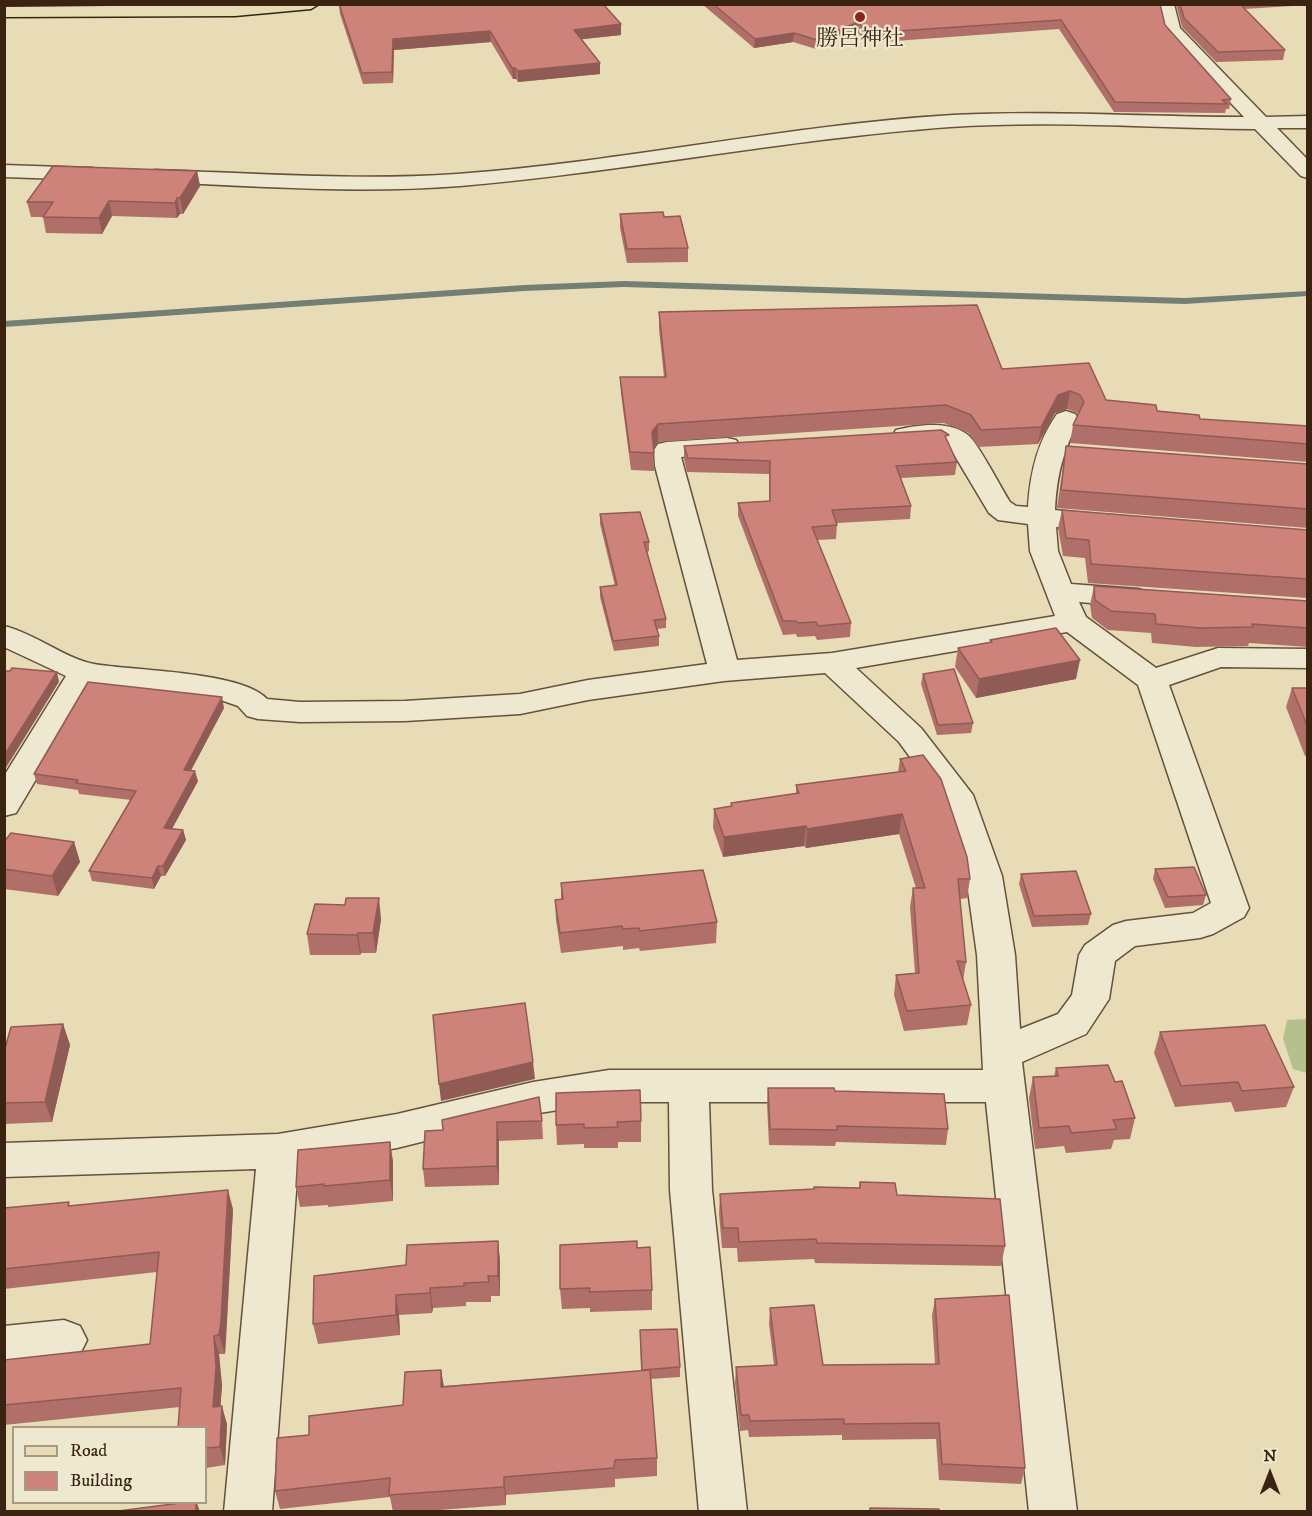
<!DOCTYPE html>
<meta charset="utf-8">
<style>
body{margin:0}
#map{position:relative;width:1312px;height:1516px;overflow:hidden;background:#e7dcb6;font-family:"IM FELL DW Pica",serif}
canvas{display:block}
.frame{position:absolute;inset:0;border:6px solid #3b2312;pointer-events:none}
.legend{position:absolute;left:12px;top:1426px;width:195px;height:78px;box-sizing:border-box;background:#efe8d0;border:2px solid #a79984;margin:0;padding:8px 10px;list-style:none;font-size:18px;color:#3b2312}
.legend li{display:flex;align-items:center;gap:12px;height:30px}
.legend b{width:30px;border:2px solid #a79984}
.north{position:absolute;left:1240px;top:1444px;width:60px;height:60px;-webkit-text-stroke:4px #efe8d0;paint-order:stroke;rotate:0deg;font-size:16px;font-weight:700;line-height:24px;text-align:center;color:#3b2312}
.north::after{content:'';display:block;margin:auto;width:21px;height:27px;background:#3b2312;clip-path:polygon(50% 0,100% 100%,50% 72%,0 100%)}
</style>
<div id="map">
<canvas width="1312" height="1516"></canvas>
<div class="frame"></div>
<ul class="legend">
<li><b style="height:8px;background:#e7dcb6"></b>Road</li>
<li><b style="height:16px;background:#cd827a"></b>Building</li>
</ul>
<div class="north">N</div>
</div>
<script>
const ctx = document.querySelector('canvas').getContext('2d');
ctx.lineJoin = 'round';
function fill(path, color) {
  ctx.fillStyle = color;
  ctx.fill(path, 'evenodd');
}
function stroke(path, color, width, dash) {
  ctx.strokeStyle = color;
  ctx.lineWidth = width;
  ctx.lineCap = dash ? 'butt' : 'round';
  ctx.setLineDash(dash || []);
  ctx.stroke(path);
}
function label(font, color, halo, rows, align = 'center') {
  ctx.font = font + ' "IM FELL DW Pica","Noto Serif JP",serif';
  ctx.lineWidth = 4.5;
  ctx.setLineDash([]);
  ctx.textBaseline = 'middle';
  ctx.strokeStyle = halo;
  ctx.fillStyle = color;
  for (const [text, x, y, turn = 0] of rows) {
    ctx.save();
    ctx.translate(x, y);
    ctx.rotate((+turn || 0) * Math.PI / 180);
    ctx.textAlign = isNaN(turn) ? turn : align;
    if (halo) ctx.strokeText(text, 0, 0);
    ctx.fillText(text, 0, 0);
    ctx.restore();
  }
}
const green = new Path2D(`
 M1307 1019H1308L1307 1073 1293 1069 1283 1039 1287 1020Z`);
const stream = new Path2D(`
 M624 281 1185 298 1308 291V296L1185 304 624 287 524 291 4 327V321L524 285Z`);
const street = new Path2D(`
 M1157 4H1174L1180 28 1266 117 1308 116V128H1277L1308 160V178L1301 176 1255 129C1154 128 1051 120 950 127 786 139 624 172 460 186 358 194 256 186 155 182L148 180 145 176 148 172 155 170C255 173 356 181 457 174 623 162 786 125 953 115 1050 110 1147 117 1244 117L1165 33Z
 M4 165 92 168 99 170 102 174 99 178 92 180 4 177Z
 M1066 411 1075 414 1079 419C1063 453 1057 473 1055 510L1115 517 1119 523 1115 529 1105 531 1056 527 1058 551 1071 584 1138 589 1148 592 1153 598 1148 604 1138 607 1079 602 1086 617 1156 668 1218 648 1308 649V668L1221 667 1169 685 1249 908 1244 917 1213 934 1200 938 1135 946 1115 961 1109 999 1086 1034 1022 1062 1077 1512H1029L986 1102H709L712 1190 747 1512H699L670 1190 669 1102H609L533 1114 397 1148 298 1165 272 1512H224L256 1169 4 1177V1143L278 1134 397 1114 533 1082 609 1070H983L977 955 966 876 940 798 899 742 825 673 724 681 588 700 520 714 405 721 300 722 258 719 247 716 238 706 215 698 93 683 16 813 4 816V776L66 676 4 647V626C34 633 66 659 94 664 134 671 241 671 267 699L300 702 405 701 520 694 588 680 707 664 655 466 654 450 658 444 667 442 727 438 736 440 740 446 736 452 681 457 737 660 832 653 1055 616 1030 551 1028 524 998 520 989 513 949 446C932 437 914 446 896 442L892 436 896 430C917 425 949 420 968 435 978 443 1001 488 1010 502L1016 506 1028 507C1030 474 1037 442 1057 414ZM1067 632 1138 685 1211 903 1193 913 1126 921 1113 925 1085 945 1079 955 1072 995 1058 1014 1020 1029 1015 955 1002 876 973 795 921 728 856 668Z
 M64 1320 80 1326 87 1340 80 1354 64 1360 4 1367V1326Z`);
const primary = new Path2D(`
 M319 4 311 9 235 16 4 17V7Z`);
const wall = new Path2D(`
 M339 4 621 24V35L582 39 600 74 518 82 516 79H513L491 42 394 50 393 83 363 84 340 14Z
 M702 4H1160L1165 25 1231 99 1229 109H1226L1225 113 1114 112 1059 29 868 43 857 32 816 49 793 42 754 48Z
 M1176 4H1308V5L1244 9 1285 50 1283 60 1216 62 1182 27Z
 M197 171 200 186 183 214H180L177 218 112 216 102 234 46 233 43 217H31L27 202Z
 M620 214 664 217 688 248V262L627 263 620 228Z
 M659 312 1002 369 1106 400 1200 419 1308 426V462L1070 443 1073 425 1078 415 1077 413 1067 409 1055 413 1038 444 978 447 969 433 944 423 658 442 653 448 654 471 631 470 621 394 620 377H664L659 329Z
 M948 442 957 462 955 475 901 478 911 506 910 519 837 523 836 539 817 540 851 623 850 637 817 640 815 636 797 637 796 634 783 635 738 516V503L769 501V474L687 472 684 459V446Z
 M1066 446 1308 464V528L1057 508Z
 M1062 510 1308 530V598L1088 583 1085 558 1063 556 1058 528Z
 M600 514 649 542V551L647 552 666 619V628L657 629 659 636V646L614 651 600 597V587L615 586 600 524Z
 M1094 586 1308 601V647L1249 643 1248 646 1196 647 1152 643 1151 633 1108 630 1092 618 1090 605Z
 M990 640 1076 679 976 698 955 667 958 648 990 642Z
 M923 674 973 723 971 733 937 735 921 684Z
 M1292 688H1308V756H1305L1286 707Z
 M224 708 191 770 198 781 172 829 183 830 186 840 165 876H161L154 889 92 881 89 871 131 800 79 794 78 790 37 784 34 774Z
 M900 759 970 879 967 898 960 899 966 962 963 981 971 1005 967 1025 904 1031 894 995 896 975 915 973 910 907 913 888H916L899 834 806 848 804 846 723 857 713 828 714 809 731 806V803L796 794V785L898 772Z
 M4 842H74L80 862 58 896 4 889Z
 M1155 869 1206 895 1203 905 1165 908 1153 879Z
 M1021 874 1091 914 1088 925 1032 927 1019 884Z
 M561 883 717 922 716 943 640 951 639 948 623 950V946L561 953 556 920 555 900 561 899Z
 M381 919 376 953H361L360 955H310L307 934Z
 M63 1024 70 1045 52 1122 4 1124V1052Z
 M1160 1032 1294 1087 1286 1107 1235 1112 1231 1102 1175 1107 1154 1053Z
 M1056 1068 1115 1082 1135 1118 1130 1139 1114 1140 1111 1149 1066 1153 1064 1146 1035 1149 1029 1098 1033 1077 1054 1076Z
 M768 1088 835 1091 948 1129 946 1145 836 1142 835 1146 769 1145 767 1104Z
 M442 1120 542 1121 543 1139 499 1141V1185L425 1187 423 1169 443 1130Z
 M641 1121V1142H618V1148H584V1144L557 1145 556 1125Z
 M390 1142 393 1162V1201L328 1207V1205L300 1207 296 1187Z
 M860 1182 897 1195 1005 1246 1001 1266 815 1263 814 1259 738 1262 737 1248H722L719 1214 720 1194 859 1188Z
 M70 1206 233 1209 226 1341 225 1354H219L222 1386 220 1406 227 1424 225 1465 206 1468V1428L180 1407 4 1425V1360L150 1344 157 1272 4 1289V1208Z
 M498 1241 500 1261V1296H491V1302H466V1306L433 1308 432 1313 399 1315 400 1335 318 1344 313 1324 406 1265Z
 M637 1248 652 1290V1310L590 1312V1308L562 1309 560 1289Z
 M935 1299 1025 1468 1021 1484 939 1480 936 1439 842 1440V1435L749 1437 748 1430 740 1431 735 1383 736 1367 774 1365 769 1324 770 1308 823 1365 935 1364 932 1315Z
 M640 1330 680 1367V1377L651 1379 657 1458V1476L615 1479V1487L506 1495V1505L413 1512H393L390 1497 280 1509 275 1491 309 1435 403 1405 441 1370 444 1386 641 1371Z`);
const shadedWall = new Path2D(`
 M858 22 857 32 816 49 817 40Z
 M621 24V35L575 40 574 30Z
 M490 31 491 42 394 50 393 83 392 72 393 39Z
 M794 33 793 42 754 48 755 39Z
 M600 63V74L518 82V71Z
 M512 68H515L516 79H513Z
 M197 171 200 186 183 214 180 198Z
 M177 198 180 214 177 218 175 203Z
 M109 201 112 216 102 234 99 218Z
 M1070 391 1067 409 1055 413 1038 444 1041 427 1058 395Z
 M658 424V442L652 450V432Z
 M1080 660 1076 679 976 698 979 679Z
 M57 672 59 682 4 771V756Z
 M222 697 224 708 186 780 184 770Z
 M195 771 198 781 167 838 164 828Z
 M902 814 899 834 806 848 807 829Z
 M806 826 804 846 723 857 724 837Z
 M183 830 186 840 165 876 163 866Z
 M74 842 80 862 58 896 52 876Z
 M158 866 161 876 154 889 152 878Z
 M379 898 381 919 376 953 373 933Z
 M358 933 361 953 360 955 357 935Z
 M63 1024 70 1045 52 1122 45 1102Z
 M533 1062 535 1079 441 1101 439 1084Z
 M497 1122 499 1141V1185L497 1166Z
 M390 1142 393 1162V1201L390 1180Z
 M228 1190 233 1209 225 1354 219 1335Z
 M498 1241 500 1261V1296L498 1276Z
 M430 1288 433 1308 432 1313 430 1293Z
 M396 1295 399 1315 400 1335 396 1315Z
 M214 1336 219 1354 222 1386 219 1426 213 1407Z
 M441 1370 444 1389 441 1387Z
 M222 1406 227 1424 225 1465 220 1447Z
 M504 1477 506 1495V1505L504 1487Z
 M196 1503H197L200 1512H196Z`);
const building = new Path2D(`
 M339 4H603L621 24 574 30 600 63 518 71 515 68H512L490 31 393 39 392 72 362 73Z
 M713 4H1160L1165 25 1231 99 1222 100 1227 104 1115 102 1061 20 868 33 858 22 817 40 794 33 755 39Z
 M1180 4H1240L1285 50 1218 52 1184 18Z
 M53 166 197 171 180 198H177L175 203 109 201 99 218 43 217 53 202H27Z
 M663 212 664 217 680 216 688 248 627 249 620 214Z
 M977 305 1002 369 1089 363 1106 400 1156 405 1157 411 1199 415 1200 419 1308 426V444L1073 425 1084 402 1080 395 1070 391 1058 395 1041 427 981 430 971 415 946 405 658 424 652 432 654 453 630 452 620 377H666L659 312Z
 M941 430 949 435 945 436 957 462 896 466 911 506 832 510 837 525 812 527 851 623 818 626 816 622 798 623 796 621H783L738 503 770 501V461L688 458 684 446Z
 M1066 446 1308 464V509L1061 490Z
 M1062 510 1308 530V579L1091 564 1089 540 1066 538Z
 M640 512 649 542H644L666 619 654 620 659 636 613 641 600 587 617 585 600 514Z
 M1094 586 1308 601V628L1252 624 1253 627 1201 628 1156 624 1155 614 1111 611 1095 600Z
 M1056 628 1080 660 979 679 958 648 992 642 990 640Z
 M12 668 57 672 4 756V671H10Z
 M954 669 973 723 938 725 923 674Z
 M88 682 222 697 184 770 195 771 164 828 183 830 163 866H158L152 878 89 871 136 791 76 783 78 780 34 774Z
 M1292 688H1308V728Z
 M923 755 941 779 967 857 970 879H958L966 962 957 961 971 1005 907 1011 896 975 919 973 913 888H925L902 814 807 829 806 826 724 837 714 809 732 806 731 803 799 793 796 785 906 771 900 759Z
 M11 833 74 842 52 876 4 869V842Z
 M1194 867 1206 895 1168 897 1155 869Z
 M703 870 717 922 640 931 639 928 623 929 622 926 560 933 555 900 563 899 561 883Z
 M1076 871 1091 914 1034 916 1021 874Z
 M346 898H379L373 933H358L357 935 307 934 315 904 345 905Z
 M525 1003 533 1062 439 1084 433 1015Z
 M63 1024 45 1102 4 1103V1052L11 1027Z
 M1265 1025 1294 1087 1242 1091 1238 1082 1181 1086 1160 1032Z
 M1108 1065 1115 1082 1122 1081 1135 1118 1113 1120 1117 1129 1071 1133 1069 1126 1039 1128 1033 1077 1058 1076 1056 1068Z
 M768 1088H834L835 1091 944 1094 948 1129 837 1126V1130L770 1129Z
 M640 1090 641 1121 617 1122 618 1127 584 1128V1124L556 1125V1093Z
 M539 1097 542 1121 497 1122V1166L423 1169 425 1131 443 1130 442 1120Z
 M390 1142V1180L324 1186V1184L296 1187 298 1150Z
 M860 1182 895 1183 897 1195 1000 1199 1005 1246 817 1243 816 1239 739 1242 738 1228H723L720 1194 814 1189V1187L860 1188Z
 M228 1190 221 1322 219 1335 214 1336 216 1367 213 1407 222 1406 220 1447 206 1448V1428H178L181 1388 4 1405V1360L150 1344 159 1252 4 1269V1208L69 1202 68 1206Z
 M498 1241V1276H488L489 1282 464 1283V1286L430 1288V1293L396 1295V1315L313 1324 314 1276 406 1265 407 1245Z
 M637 1241V1248L650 1247 652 1290 589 1292 590 1288 560 1289V1245Z
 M1009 1295 1025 1468 942 1464 939 1423 844 1424V1419L750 1421 749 1415H741L736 1367 777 1365 770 1308 814 1305 823 1365 939 1364 935 1299Z
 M677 1329 680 1367 642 1370 640 1330Z
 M441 1370V1387L650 1370 657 1458 615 1460 614 1468 504 1477V1487L389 1495 390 1478 275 1491 277 1438 309 1435V1416L403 1405 405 1372Z
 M180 1503H196V1512H111Z
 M870 1508 939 1509V1512H870Z`);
const markers = [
 [860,17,6,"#8f2418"]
];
const farPoinames = [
 ["勝呂神社",860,40]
];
fill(green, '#b6c08d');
fill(stream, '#737e75');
stroke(street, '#66513b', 3);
stroke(primary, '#3b2312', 3);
fill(street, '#efe8d0');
fill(primary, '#e7dcb6');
fill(wall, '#b07069');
fill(shadedWall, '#905b55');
fill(building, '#cd827a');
stroke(building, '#905b55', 1.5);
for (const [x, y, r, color] of markers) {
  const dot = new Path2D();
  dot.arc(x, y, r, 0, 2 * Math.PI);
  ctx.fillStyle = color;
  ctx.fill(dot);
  stroke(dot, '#efe8d0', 2);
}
label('22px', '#3b2312', '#efe8d0', farPoinames);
</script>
